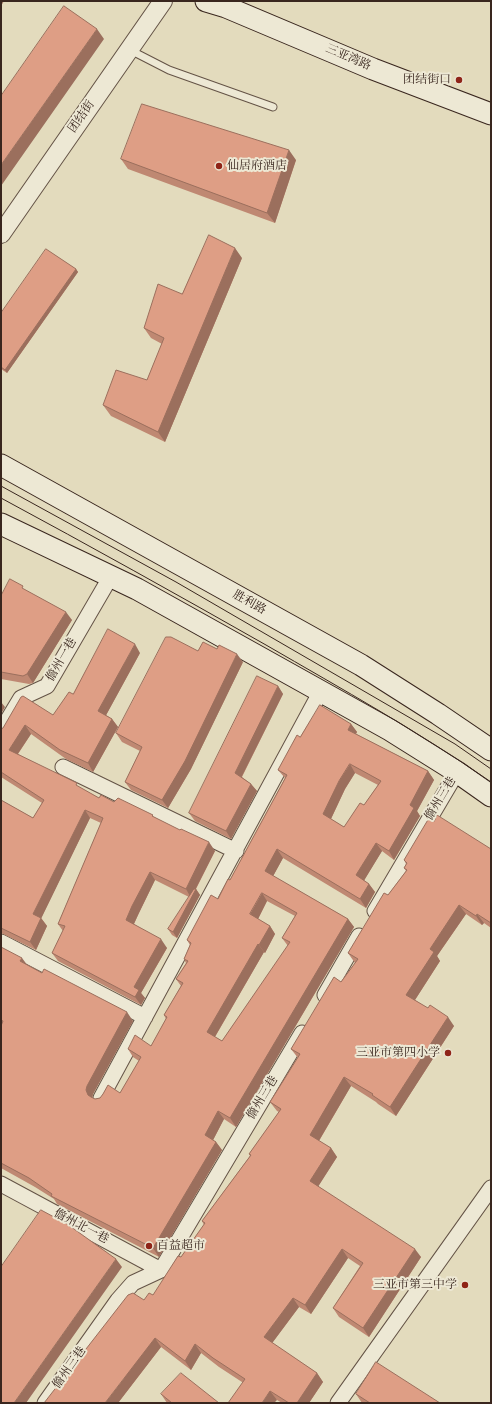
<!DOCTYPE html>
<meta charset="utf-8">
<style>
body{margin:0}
#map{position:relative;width:492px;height:1404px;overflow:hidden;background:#e3dbbd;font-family:"IM FELL Double Pica",serif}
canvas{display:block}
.frame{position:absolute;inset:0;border:2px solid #39261e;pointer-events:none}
</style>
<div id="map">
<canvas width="492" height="1404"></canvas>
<div class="frame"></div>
</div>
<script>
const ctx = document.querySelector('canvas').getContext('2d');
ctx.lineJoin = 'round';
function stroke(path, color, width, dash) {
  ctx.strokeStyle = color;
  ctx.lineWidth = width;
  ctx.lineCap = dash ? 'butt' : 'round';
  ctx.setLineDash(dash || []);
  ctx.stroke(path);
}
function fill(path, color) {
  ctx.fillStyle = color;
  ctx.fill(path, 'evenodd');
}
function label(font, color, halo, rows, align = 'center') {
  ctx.font = font + ' "IM FELL Double Pica","Noto Serif SC",serif';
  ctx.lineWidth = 4;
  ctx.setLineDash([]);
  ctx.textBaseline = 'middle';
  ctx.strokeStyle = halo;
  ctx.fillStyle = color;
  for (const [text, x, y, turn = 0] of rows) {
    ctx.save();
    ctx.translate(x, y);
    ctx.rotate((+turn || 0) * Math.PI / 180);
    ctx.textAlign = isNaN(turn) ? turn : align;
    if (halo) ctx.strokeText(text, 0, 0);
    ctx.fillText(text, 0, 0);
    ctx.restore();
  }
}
const service = new Path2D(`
 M130 50 169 70 273 107`);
const minor = new Path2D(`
 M1 731 21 698 47 686 111 576
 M63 767 236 851
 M375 911 457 772
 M1 942 145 1017
 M325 995 359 936
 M101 1098 321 691
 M1 1184 161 1270
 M45 1403 118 1300 133 1283 161 1270 302 1033
 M338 1403 491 1188`);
const tertiary = new Path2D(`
 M1 234 163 1`);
const secondary = new Path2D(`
 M206 1 226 7 373 69 491 114
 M1 465 361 665 438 714 491 750
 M1 524 137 589 390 730 457 772 491 796`);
const tram = new Path2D(`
 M1 486 176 582 455 744 491 769
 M1 498C90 546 178 595 266 645 342 689 419 732 491 782`);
const wall = new Path2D(`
 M121 159 296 160 275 223 128 169Z
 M242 258 165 442 111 416 103 405 147 380 162 344 151 338 144 328 182 294Z
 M76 269 78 272 7 373 1 369V313Z
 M25 590 72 620 33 683 29 684 1 679V596Z
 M140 653 106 715 112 719 118 727 93 772 66 759 31 734 18 754 99 798 114 802 154 817 215 851 196 889 200 895 177 938 172 935 168 929 189 897 155 880 138 915 134 924 167 948 141 993 145 998 141 1005 58 961 52 953 63 931 58 924 101 823 90 818 41 918 47 926 36 950 1 933V800L33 818 42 803 1 777V729L53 715 73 694Z
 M243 662 191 769 168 808 131 790 125 782 140 751 122 742 116 733Z
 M278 686 283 694 242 777 251 784 257 791 231 839 195 821 189 813Z
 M351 724 357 732 356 734 428 771 434 780 417 811 420 816 394 860 382 851 364 880 369 884 375 892 366 908 283 858 273 876 348 919 354 927 236 1127 224 1119 213 1140 216 1142 222 1150 159 1257 57 1204 54 1199 35 1187 1 1168V947L27 965 133 1021 93 1094 92 1098 95 1099 120 1093 139 1061 133 1057 128 1049 151 1046 166 1019 164 1015 181 986 176 979 186 963 184 959 190 945 187 940 218 899 230 880 285 778 278 770 300 737ZM355 773 378 785 364 805 344 827 331 819 345 789ZM267 901 295 916 282 938 288 946 222 1041 215 1037 264 952 265 953 275 934 270 926 258 919Z
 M434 821 491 849V928L484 923 482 925 466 914 437 956 440 961 415 1000 454 1026 396 1116 378 1104 376 1102 351 1086 319 1141 331 1148 337 1157 318 1186 421 1257 369 1337 339 1317 333 1308 360 1266 348 1258 311 1314 299 1307 272 1343 317 1373 323 1382 309 1403H282L277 1400 242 1382 219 1367 201 1353 191 1370 161 1347 118 1403 144 1300 153 1295 181 1257 204 1225 202 1221 250 1156 249 1154 279 1112 277 1111 270 1102 298 1058 291 1049 355 963 348 953 388 895 406 871 404 868 406 864 404 860Z
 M161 1394 219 1403H167Z
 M356 1394 440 1403H362Z`);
const shadedWall = new Path2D(`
 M1 1H4L1 6Z
 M97 29 104 39 1 186V165Z
 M289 150 296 160 275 223 267 213Z
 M235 248 242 258 165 442 158 432Z
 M76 269 78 272 7 373 5 370Z
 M66 612 72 620 33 683 27 674Z
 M135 644 140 653 104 719 98 711Z
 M237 654 243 662 191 769 168 808 162 800Z
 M278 686 283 694 240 780 235 773Z
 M1 702 5 707 1 714Z
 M112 719 118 727 93 772 88 763Z
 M351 724 357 732 353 738 348 730Z
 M25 725 31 734 15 758 9 750Z
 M350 764 355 773 345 789 329 823 323 814 339 781Z
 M428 771 434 780 417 811 420 816 394 860 389 851 410 805Z
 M251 784 257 791 231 839 226 831Z
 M85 810 90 818 40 921 41 918 47 926 36 950 30 942 33 914Z
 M209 842 215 851 191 898 186 889Z
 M376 843 382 851 362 884 356 875Z
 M277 849 283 858 271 880 265 871Z
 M150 872 155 880 138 915 132 928 126 920 132 906Z
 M369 884 375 892 366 908 360 899Z
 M196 889 200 895 177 938 173 932Z
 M262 893 267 901 256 923 250 914Z
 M459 905 466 914 437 956 440 961 413 1003 406 995 430 949Z
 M477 914 484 923 482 925 476 916Z
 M348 919 354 927 236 1127 230 1118Z
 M270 926 275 934 265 953 259 945Z
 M161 939 167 948 141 993 145 998 141 1005 135 997 134 987Z
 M258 944 264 952 213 1040 207 1032Z
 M22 958 28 966 20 961Z
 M127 1012 133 1021 93 1094 92 1099 88 1095 86 1090 87 1086Z
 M448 1017 454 1026 396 1116 390 1107Z
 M344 1077 351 1086 317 1144 310 1135Z
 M218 1111 224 1119 211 1144 205 1135Z
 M216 1142 222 1150 159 1257 153 1248Z
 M331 1148 337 1157 316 1190 310 1181Z
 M342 1249 348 1258 311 1314 305 1305Z
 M415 1249 421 1257 369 1337 363 1328Z
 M116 1259 122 1267 26 1403H14Z
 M293 1298 299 1307 270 1346 264 1337Z
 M155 1338 161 1347 118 1403H105Z
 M195 1344 201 1353 191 1370 185 1361Z
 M317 1373 323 1382 309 1403H297Z
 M270 1391 277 1400 274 1403H262Z`);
const building = new Path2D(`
 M64 6 97 29 1 165V96Z
 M142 104 289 150 267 213 121 159Z
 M209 235 235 248 158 432 103 405 116 370 147 380 164 338 144 328 158 284 182 294Z
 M46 249 76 269 5 370 1 367V313Z
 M10 579 23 586 22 588 66 612 27 674 23 676 1 672V596Z
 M108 629 135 644 98 711 112 719 88 763 60 750 25 725 9 750 77 783 76 785 99 798 101 795 114 802 118 798 153 815 152 816 180 830 181 829 209 842 186 889 150 872 132 906 126 920 161 939 134 987 139 990 135 997 52 953 65 926 58 924 103 818 85 810 33 914 41 918 30 942 1 928V800L33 818 44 800 1 772V729L3 728 21 697 23 696 53 715 69 692 73 694Z
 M166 637H171L198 651 203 642 217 649 219 645 237 654 185 761 162 800 125 782 142 747 116 733Z
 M257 676 278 686 235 773 251 784 226 831 189 813Z
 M320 705 351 724 348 730 428 771 410 805 414 808 389 851 376 843 356 875 369 884 360 899 277 849 265 871 348 919 230 1118 218 1111 205 1135 216 1142 153 1248 51 1196 52 1194 29 1178 1 1163V1026L3 1021 1 1020V947L22 958 20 961 42 973 44 969 127 1012 87 1086 86 1090 88 1095 91 1097 95 1099 100 1098 103 1094 108 1085 120 1093 141 1057 128 1049 135 1035 151 1046 167 1017 164 1015 183 983 176 979 188 961 184 959 191 943 187 940 211 895 218 899 228 879 230 880 287 775 278 770 279 768 297 735 300 737ZM350 764 381 781 364 805 360 803 344 827 323 814 339 781ZM262 893 297 913 282 938 290 942 222 1041 207 1032 258 944 259 945 270 926 250 914Z
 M437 815 491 849V923L477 914 476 916 459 905 430 949 434 952 406 995 428 1008 430 1005 448 1017 390 1107 372 1095 373 1094 344 1077 310 1135 331 1148 310 1181 415 1249 363 1328 333 1308 363 1263 342 1249 305 1305 293 1298 264 1337 317 1373 297 1403H289L270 1391 262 1403H228L245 1379 213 1358 195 1344 185 1361 155 1338 105 1403H44L128 1295 133 1293 144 1300 149 1293 153 1295 178 1256 181 1257 205 1223 202 1221 251 1155 249 1154 281 1109 270 1102 300 1054 291 1049 334 977 341 982 358 959 348 953 384 893 388 895 407 870 404 868 407 863 404 860 429 818 434 821Z
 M194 889H196L173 932 168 929Z
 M41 1210 67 1224 116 1259 14 1403H1V1267Z
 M376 1362 440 1403H370L356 1394Z
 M181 1373 219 1403H172L161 1394Z`);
const markers = [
 [459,80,4,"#8f2418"],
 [219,166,4,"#8f2418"],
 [448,1053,4,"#8f2418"],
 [149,1246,4,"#8f2418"],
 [465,1285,4,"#8f2418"]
];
const streetNames = [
 ["三亚湾路",348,58,23],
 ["团结街",82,117,-55],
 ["胜利路",249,603,29],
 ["儋州一巷",62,660,-60],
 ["儋州三巷",441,799,-59],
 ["儋州三巷",263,1098,-59],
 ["儋州北一巷",81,1227,28],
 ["儋州三巷",70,1368,-55]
];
const poiNames = [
 ["团结街口",451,80],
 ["仙居府酒店",227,166,"left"],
 ["三亚市第四小学",440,1053],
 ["百益超市",157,1246,"left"],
 ["三亚市第三中学",457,1285]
];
stroke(service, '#645346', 9);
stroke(minor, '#645346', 17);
stroke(tertiary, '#645346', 20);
stroke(secondary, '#39261e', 23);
stroke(service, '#ede8d4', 7);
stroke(minor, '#ede8d4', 15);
stroke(tertiary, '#ede8d4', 18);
stroke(secondary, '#ede8d4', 21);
stroke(tram, '#39261e', 1);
fill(wall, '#bf8872');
fill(shadedWall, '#9b6f5d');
fill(building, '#de9e85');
stroke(building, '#9b6f5d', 1);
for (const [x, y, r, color] of markers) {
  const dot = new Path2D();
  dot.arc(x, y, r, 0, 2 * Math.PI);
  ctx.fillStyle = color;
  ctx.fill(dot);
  stroke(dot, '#ede8d4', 1.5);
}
label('12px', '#39261e', '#ede8d4', streetNames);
label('12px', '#39261e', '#ede8d4', poiNames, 'right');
</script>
